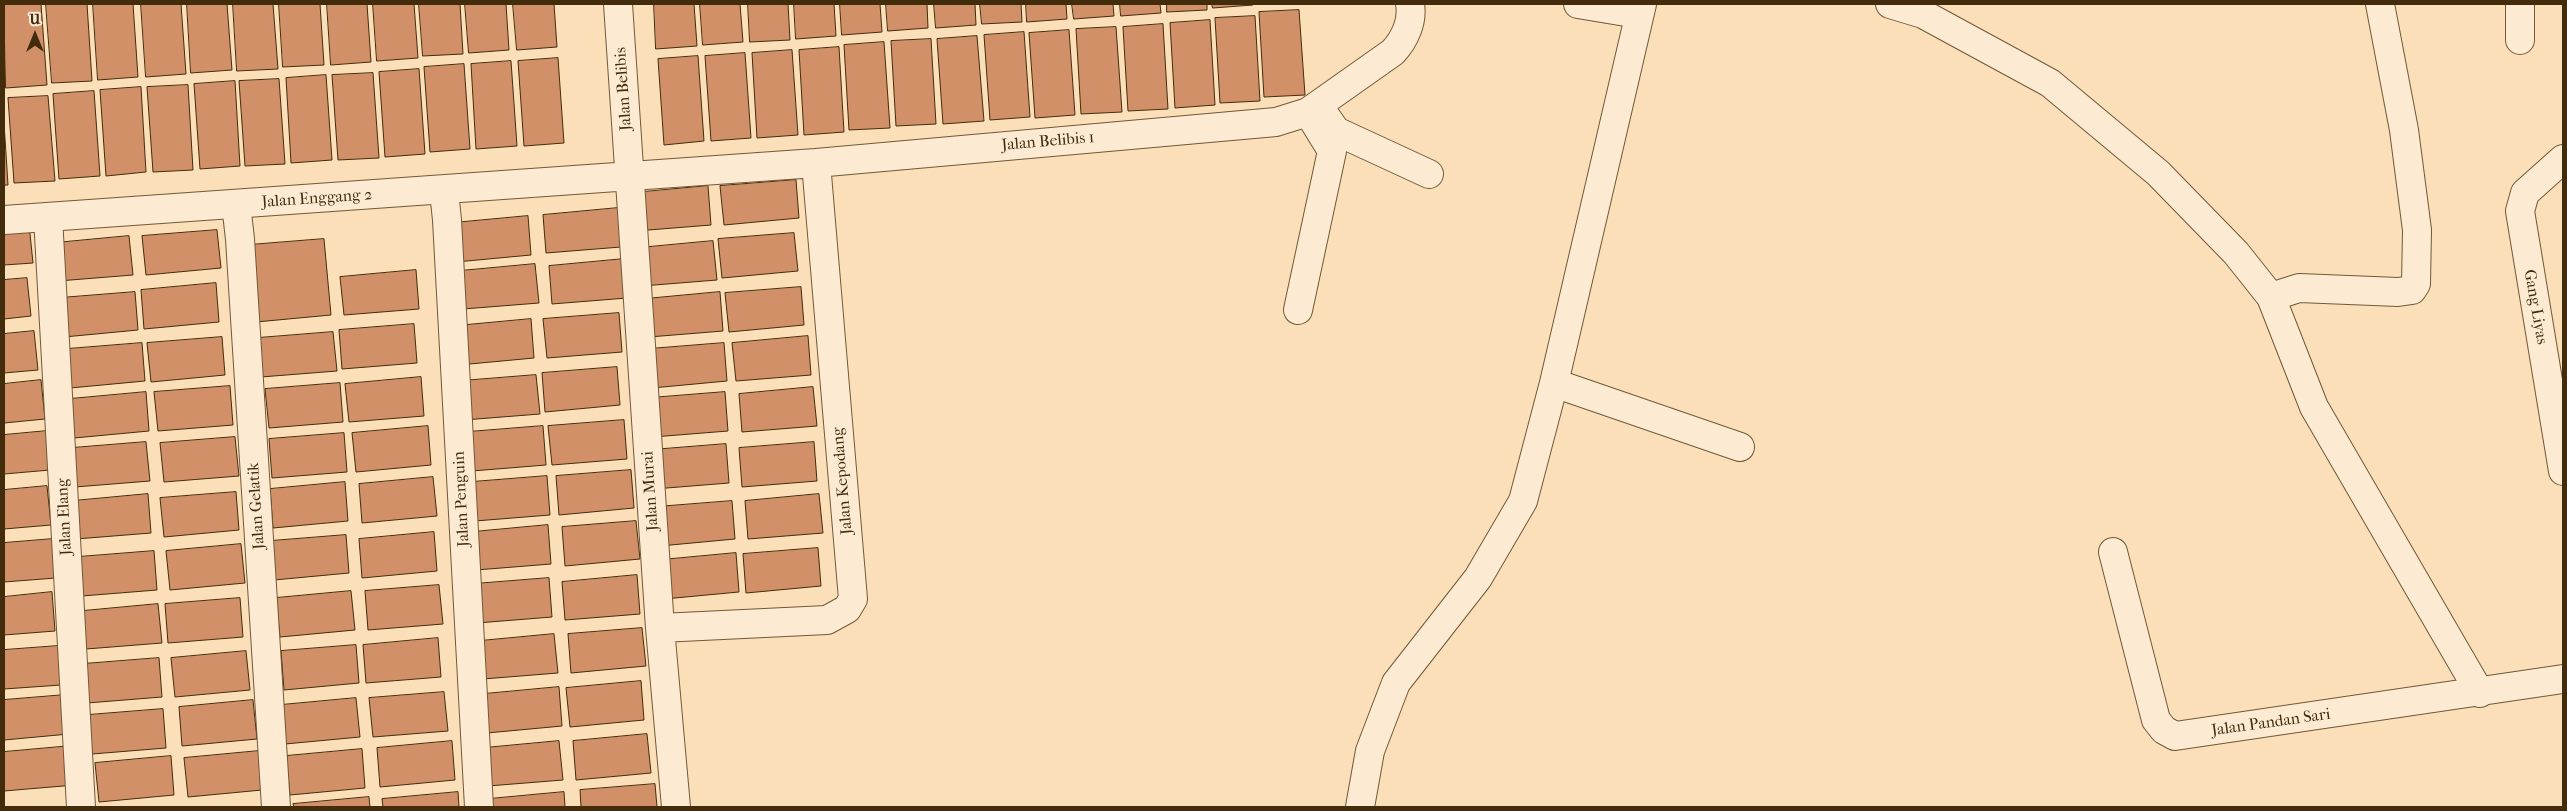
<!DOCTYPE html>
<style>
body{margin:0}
#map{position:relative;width:2567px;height:811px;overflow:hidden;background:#fadfb9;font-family:"IM FELL French Canon",serif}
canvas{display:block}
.frame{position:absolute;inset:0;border:5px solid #432c0c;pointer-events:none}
.north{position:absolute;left:10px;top:10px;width:50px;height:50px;-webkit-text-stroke:4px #fcead2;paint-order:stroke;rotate:0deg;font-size:14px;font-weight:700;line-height:20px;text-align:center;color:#432c0c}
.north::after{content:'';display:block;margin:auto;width:18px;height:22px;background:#432c0c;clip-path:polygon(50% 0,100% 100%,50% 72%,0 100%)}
</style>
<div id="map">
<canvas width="2567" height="811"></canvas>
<div class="frame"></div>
<div class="north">U</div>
</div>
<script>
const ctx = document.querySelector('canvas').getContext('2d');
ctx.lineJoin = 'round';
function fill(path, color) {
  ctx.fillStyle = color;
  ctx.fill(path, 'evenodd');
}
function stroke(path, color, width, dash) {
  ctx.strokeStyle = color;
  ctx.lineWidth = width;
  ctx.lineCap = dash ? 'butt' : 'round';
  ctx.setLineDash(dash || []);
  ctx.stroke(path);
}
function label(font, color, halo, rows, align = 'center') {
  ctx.font = font + ' "IM FELL French Canon",serif';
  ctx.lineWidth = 4.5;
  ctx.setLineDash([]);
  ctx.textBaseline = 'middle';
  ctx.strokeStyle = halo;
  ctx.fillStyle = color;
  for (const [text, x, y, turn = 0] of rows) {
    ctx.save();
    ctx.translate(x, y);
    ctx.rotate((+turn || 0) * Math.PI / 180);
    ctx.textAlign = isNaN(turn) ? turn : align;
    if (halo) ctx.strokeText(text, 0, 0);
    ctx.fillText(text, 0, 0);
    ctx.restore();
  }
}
const building = new Path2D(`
 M4 4H41L47 85 6 88Z
 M46 4H87L92 81 52 83Z
 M93 4H133L138 77 98 80Z
 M141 4H181L186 74 146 77Z
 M187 4H227L232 70 191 73Z
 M233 4H273L278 69 237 71Z
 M279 4H320L324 65 283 67Z
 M327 4H367L371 62 331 65Z
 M373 4H414L418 58 377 61Z
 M419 4H460L463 54 423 56Z
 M465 4H506L509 50 469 53Z
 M513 4H554L557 47 517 50Z
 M654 4H694L697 46 656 49Z
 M700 4H740L743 42 703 45Z
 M748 4H788L790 40 750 42Z
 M794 4H834L836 36 796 39Z
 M840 4H880L882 32 842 35Z
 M886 4H927L928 28 888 31Z
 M934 4H975L976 25 936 28Z
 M980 4H1021L1022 22 982 24Z
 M1026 4H1066L1067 19 1027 22Z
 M1072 4H1113L1114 16 1074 19Z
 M1120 4H1160L1161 13 1121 16Z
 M1167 4H1207V10L1167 12Z
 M1212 4H1253V5L1213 8Z
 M1299 10 1305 95 1264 97 1259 12Z
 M1255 16 1260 101 1220 103 1215 18Z
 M1210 20 1215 105 1175 108 1170 23Z
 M1163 24 1168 109 1128 111 1123 27Z
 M1116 27 1122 112 1081 114 1076 29Z
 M1069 30 1075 115 1035 118 1029 33Z
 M1024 32 1030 117 990 120 984 35Z
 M977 36 984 121 943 124 937 39Z
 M931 39 936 124 896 126 891 41Z
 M884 42 890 128 849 130 844 45Z
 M839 47 844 132 804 135 799 50Z
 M792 50 798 135 757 138 752 53Z
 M745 53 751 138 711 141 705 56Z
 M698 56 704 141 664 145 658 59Z
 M558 58 564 143 524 146 518 61Z
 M511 61 517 146 476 149 471 64Z
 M464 64 470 149 430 152 424 67Z
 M419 69 425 154 385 157 379 72Z
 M373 73 379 158 338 160 332 75Z
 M326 75 332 160 291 163 286 78Z
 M279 79 285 164 245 166 239 81Z
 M235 81 240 166 200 169 194 84Z
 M188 85 193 170 153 172 147 87Z
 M141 87 146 172 106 176 100 90Z
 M94 91 100 176 59 179 53 94Z
 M48 96 55 181 14 183 8 98Z
 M4 123 8 185H4Z
 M796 180 799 218 724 225 720 186Z
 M708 186 711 225 636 231 632 193Z
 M618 208 621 247 546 253 543 215Z
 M528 216 531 255 456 262 453 223Z
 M29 224 33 263 4 265V226Z
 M217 230 221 268 146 275 142 236Z
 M794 233 798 271 722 278 718 239Z
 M129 236 133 275 58 281 55 243Z
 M324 239 331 315 256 322 249 245Z
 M713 241 717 280 642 286 638 248Z
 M624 259 627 298 552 304 549 266Z
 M535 264 539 303 463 309 460 271Z
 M416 270 419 309 344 315 340 277Z
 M27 278 31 316 4 319V280Z
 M216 283 219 322 144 329 141 290Z
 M801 287 804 325 729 332 725 293Z
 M135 292 138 330 64 337 60 298Z
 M720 292 723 331 649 337 645 299Z
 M619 313 622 352 547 358 543 319Z
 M531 319 534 358 459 365 456 326Z
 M414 324 417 363 342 369 339 330Z
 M34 331 38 370 4 373V334Z
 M333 332 337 371 261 377 258 338Z
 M808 336 811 375 736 381 732 343Z
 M222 337 225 375 151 382 147 343Z
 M142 343 145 381 70 388 67 349Z
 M724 343 727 381 652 388 649 349Z
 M617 367 620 405 545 412 542 373Z
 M536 375 540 414 464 420 461 381Z
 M421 377 424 416 349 422 345 384Z
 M41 380 45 419 4 423V384Z
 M340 383 343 422 269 428 265 389Z
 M230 386 233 425 158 431 154 392Z
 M813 387 817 426 742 432 739 394Z
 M146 392 149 431 74 438 70 399Z
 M725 392 728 431 653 437 650 398Z
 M624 420 627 459 552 465 548 426Z
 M428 426 431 465 356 472 352 433Z
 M543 426 546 465 472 471 468 432Z
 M47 431 50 470 4 474V435Z
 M344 433 347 472 272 478 269 439Z
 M235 437 239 476 164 482 160 443Z
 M146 442 150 481 75 487 72 448Z
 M814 442 817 481 742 487 739 448Z
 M726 444 729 483 654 489 651 450Z
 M631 470 634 508 559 515 556 476Z
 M547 476 550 515 475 521 472 482Z
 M433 477 437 516 362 523 359 484Z
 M345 482 348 521 273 528 270 489Z
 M47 486 51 525 4 529V490Z
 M236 492 239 530 164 537 160 498Z
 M148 494 151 533 76 539 73 501Z
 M819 494 823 533 748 539 745 501Z
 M732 501 735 539 660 546 656 507Z
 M636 521 640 559 565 566 562 527Z
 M548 525 551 564 476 570 473 532Z
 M434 532 437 571 362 578 359 539Z
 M346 535 349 573 274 580 271 541Z
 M53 539 56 578 4 582V543Z
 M241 544 245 583 170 590 166 551Z
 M818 548 821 586 746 593 743 554Z
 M154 551 157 590 82 596 78 557Z
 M736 553 739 592 664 599 661 560Z
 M637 575 640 614 565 620 562 582Z
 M549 578 552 617 477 623 474 584Z
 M439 585 443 624 368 630 365 591Z
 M351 591 355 630 280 637 276 598Z
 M52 592 55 631 4 635V597Z
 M240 598 243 637 168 643 165 604Z
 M158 604 162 643 86 649 83 611Z
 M642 628 646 666 571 673 568 634Z
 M554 634 558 673 483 679 480 641Z
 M438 638 441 677 366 683 363 645Z
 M356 645 359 683 284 690 281 651Z
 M58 646 61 685 4 689V650Z
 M246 651 250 690 175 697 171 658Z
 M159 658 162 697 87 703 83 664Z
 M641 681 644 720 570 727 566 688Z
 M559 687 562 726 487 733 484 694Z
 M444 692 448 731 373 737 369 698Z
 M65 695 69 734 4 740V700Z
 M356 698 360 737 285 744 281 705Z
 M253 700 257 739 182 746 179 707Z
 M163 709 166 748 92 754 88 715Z
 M647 734 651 773 576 780 573 741Z
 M452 741 455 780 380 787 377 748Z
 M559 741 563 780 488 786 484 748Z
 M71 746 75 785 4 791V752Z
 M362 749 365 788 290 795 286 756Z
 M259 751 262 790 188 797 184 758Z
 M171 756 174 795 99 802 95 763Z
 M655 784 657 807H581L580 790Z
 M458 792 459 807H383L382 799Z
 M564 792 565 807H490L489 799Z
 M369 797 370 807H294L293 804Z`);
const street = new Path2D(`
 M618 4 660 628 676 807
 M1578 4 1638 14
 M1890 4 1923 14 2050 83 2158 173 2236 253 2271 297 2314 407 2480 693
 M2520 4V40
 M1320 108 1336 131 1429 174
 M2563 159 2525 193 2520 211 2563 471
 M444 191 447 220 479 807
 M236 204 240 239 276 807
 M48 217 81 807
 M4 220 816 163 1276 122 1308 112 1393 52C1405 39 1413 21 1410 4
 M2271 297 2299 288 2398 292 2412 290 2416 284 2417 230 2404 130 2380 4
 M1298 310 1332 151 1308 112
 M1554 383 1740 447
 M2113 552 2156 720 2164 730 2175 736 2563 679
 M660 628 827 620 847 609 853 599 816 163
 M1360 807 1370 751 1396 683 1478 578 1523 501 1554 383 1642 4`);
const streetNames = [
 ["Jalan Belibis",624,89,-94],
 ["Jalan Belibis 1",1048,142,-5],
 ["Jalan Enggang 2",317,199,-4],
 ["Gang Liyas",2535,307,80],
 ["Jalan Kepodang",843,481,-95],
 ["Jalan Murai",651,491,-94],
 ["Jalan Penguin",462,499,-93],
 ["Jalan Gelatik",257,506,-94],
 ["Jalan Elang",65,517,-93],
 ["Jalan Pandan Sari",2271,723,-8]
];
fill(building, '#d29069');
stroke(building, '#432c0c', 1);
stroke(street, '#715937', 30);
stroke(street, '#fcead2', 28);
label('16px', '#432c0c', '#fcead2', streetNames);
</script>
